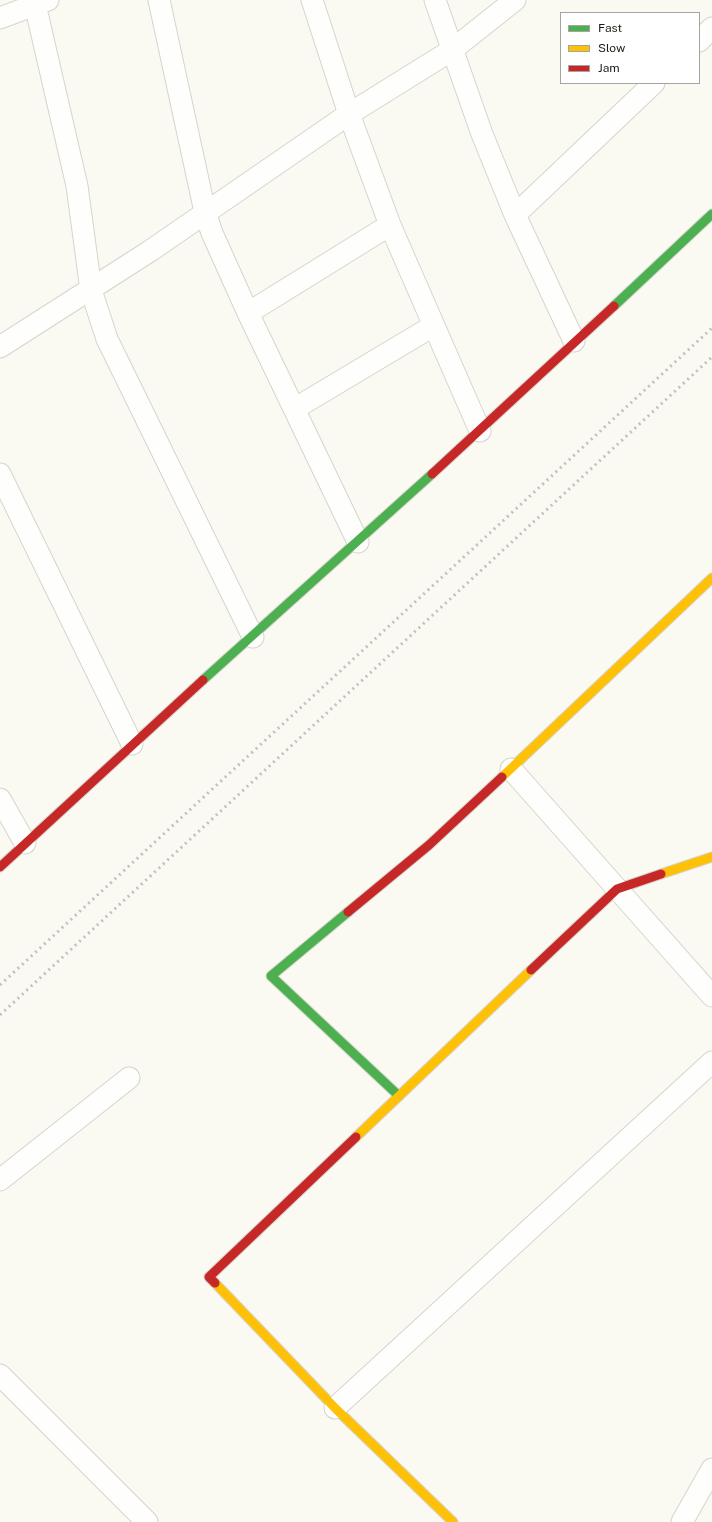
<!DOCTYPE html>
<style>
body{margin:0}
#map{position:relative;width:712px;height:1522px;overflow:hidden;background:#faf9f2;font-family:"Public Sans",sans-serif}
canvas{display:block}
.legend{position:absolute;left:560px;top:12px;width:140px;height:72px;box-sizing:border-box;background:#fff;border:1px solid #a6a4a1;margin:0;padding:5px 7px;list-style:none;font-size:12px;color:#201c13}
.legend li{display:flex;align-items:center;gap:8px;height:20px}
.legend b{width:20px;border:1px solid #a6a4a1}
</style>
<div id="map">
<canvas width="712" height="1522"></canvas>
<ul class="legend">
<li><b style="height:5px;background:#4caf50"></b>Fast</li>
<li><b style="height:5px;background:#ffc107"></b>Slow</li>
<li><b style="height:5px;background:#c62828"></b>Jam</li>
</ul>
</div>
<script>
const ctx = document.querySelector('canvas').getContext('2d');
ctx.lineJoin = 'round';
function stroke(path, color, width, dash) {
  ctx.strokeStyle = color;
  ctx.lineWidth = width;
  ctx.lineCap = dash ? 'butt' : 'round';
  ctx.setLineDash(dash || []);
  ctx.stroke(path);
}
const street = new Path2D(`
 M34 0 77 186 91 290 107 339 253 637
 M159 0 205 212 212 233 248 313 358 542
 M312 0 349 114 390 225 480 431
 M435 0 482 134 515 215 574 341
 M0 18 48 0
 M699 41 712 28
 M515 215 654 83
 M248 313 390 225
 M0 347 150 251 349 114 452 50 515 0
 M294 409 433 326
 M0 474 132 744
 M511 769 712 996
 M0 799 25 843
 M0 1180 129 1078
 M0 1375 147 1522
 M335 1408 712 1062
 M682 1522 712 1469`);
const fast = new Path2D(`
 M614 306 712 214
 M203 680 432 474
 M348 912 271 976 399 1096`);
const slow = new Path2D(`
 M502 777 712 578
 M661 874 712 857
 M356 1137 531 970
 M215 1283 335 1408 453 1522`);
const jam = new Path2D(`
 M432 474 614 306
 M0 867 203 680
 M348 912 429 845 502 777
 M531 970 617 889 661 874
 M215 1283 209 1277 356 1137`);
const rail = new Path2D(`
 M0 985 712 328
 M0 1015 712 357`);
stroke(street, '#d6d4cc', 23);
stroke(fast, '#d6d4cc', 11);
stroke(slow, '#d6d4cc', 11);
stroke(jam, '#d6d4cc', 11);
stroke(street, '#fefefd', 21);
stroke(fast, '#4caf50', 9);
stroke(slow, '#ffc107', 9);
stroke(jam, '#c62828', 9);
stroke(rail, '#c1c1bf', 3, [2, 4]);
</script>
